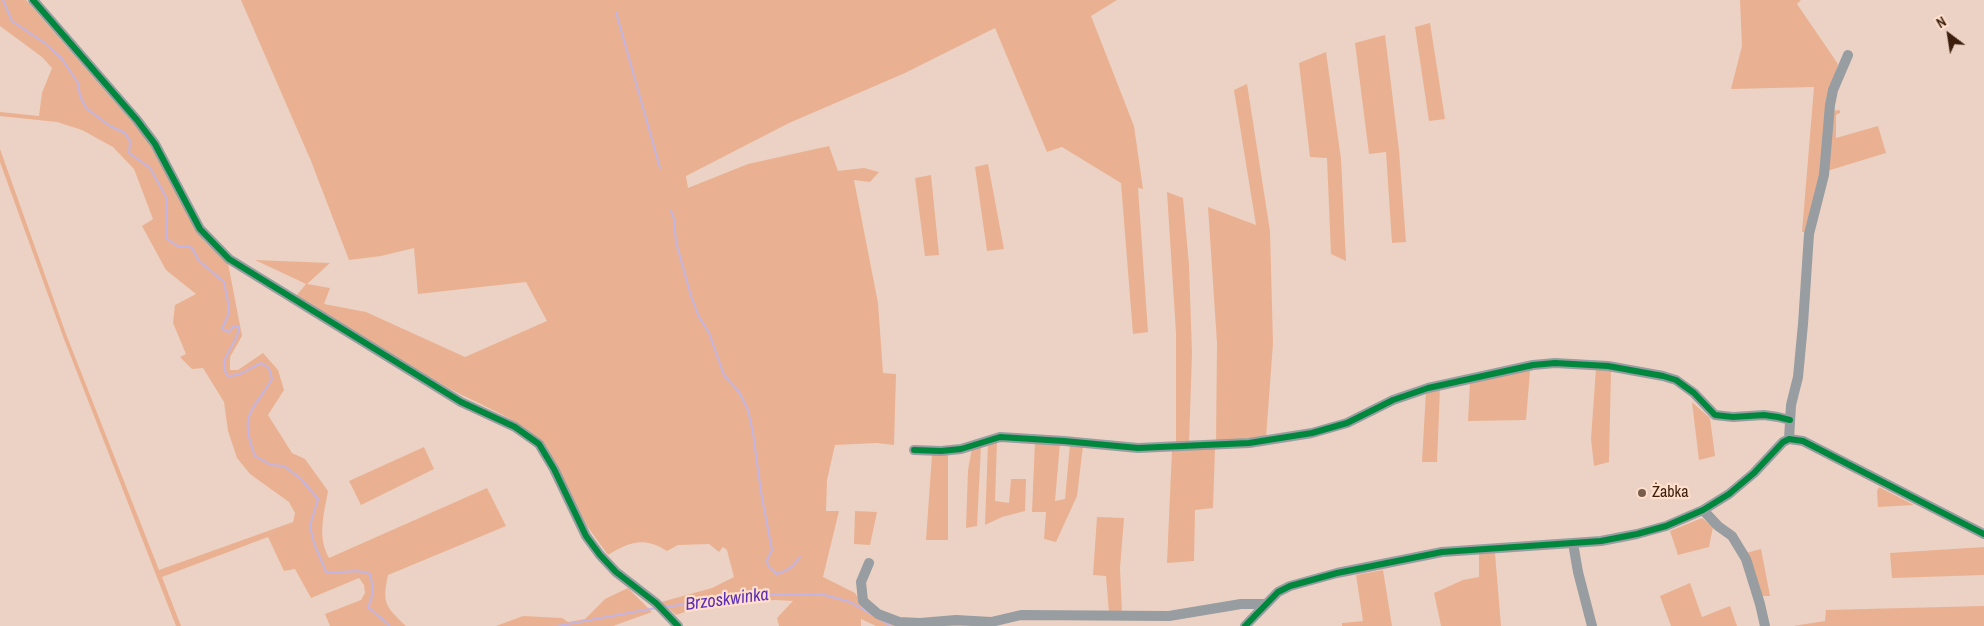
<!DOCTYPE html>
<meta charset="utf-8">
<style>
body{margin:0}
#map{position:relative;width:1984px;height:626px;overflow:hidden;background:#ecd2c4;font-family:"Archivo Narrow",sans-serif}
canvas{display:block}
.north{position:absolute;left:1924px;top:10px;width:50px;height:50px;-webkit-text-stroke:4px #ffdecc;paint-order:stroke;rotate:329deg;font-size:14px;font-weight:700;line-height:20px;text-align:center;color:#3b1e0c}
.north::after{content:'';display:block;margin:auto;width:18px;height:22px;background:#3b1e0c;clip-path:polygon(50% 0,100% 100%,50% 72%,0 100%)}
</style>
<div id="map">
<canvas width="1984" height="626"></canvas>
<div class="north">N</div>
</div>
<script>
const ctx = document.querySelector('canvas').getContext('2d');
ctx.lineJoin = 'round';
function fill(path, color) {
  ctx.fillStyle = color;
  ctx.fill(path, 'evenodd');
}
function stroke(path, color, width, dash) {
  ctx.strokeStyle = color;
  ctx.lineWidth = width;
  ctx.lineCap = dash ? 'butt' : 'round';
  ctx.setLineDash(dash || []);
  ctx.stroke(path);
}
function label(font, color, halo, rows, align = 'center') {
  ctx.font = font + ' "Archivo Narrow",sans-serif';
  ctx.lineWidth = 4.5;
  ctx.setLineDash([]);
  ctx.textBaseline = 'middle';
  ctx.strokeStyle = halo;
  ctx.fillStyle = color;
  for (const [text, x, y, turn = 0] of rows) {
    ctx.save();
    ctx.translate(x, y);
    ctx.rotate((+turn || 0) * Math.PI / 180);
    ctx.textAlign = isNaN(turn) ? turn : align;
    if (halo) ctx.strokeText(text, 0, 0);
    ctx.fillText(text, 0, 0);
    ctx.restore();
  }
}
const green = new Path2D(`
 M0 0H26L146 138 203 240 228 263 242 336 230 357V370H238L263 353 278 370 284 390 268 415 292 453 305 459 328 491C324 514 317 537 329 558L487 488 506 526 388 575C382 603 385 606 406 626H330L325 614 361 600 365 593 364 585 359 578 311 598 295 569 284 571 268 537 162 577 181 626H176L64 339 0 162V149L66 334 159 570 293 522 295 513 289 502 250 474 237 458 228 431 224 402 203 368 192 369 180 357 186 354 173 323 175 305 196 294 166 270 142 226 153 219 134 169 113 147 82 130 57 122 0 116V112L39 116 42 93 52 68 42 57 0 26Z
 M241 0H1117L1091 16 1134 126 1143 189 1138 188 1148 332 1133 334 1121 183 1062 147 1047 152 995 28 905 73 789 123 686 176 688 188 748 164 829 146 838 171 864 168 879 172 870 182 854 180 878 303 883 373 896 374 894 445 877 443 835 445 827 480 826 511H839L823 577 855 593 861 602 879 617 982 626H876L861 619V626H779L777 618 793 601 776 600 708 604 676 615 661 602 712 588 734 577 727 550 723 547 719 552 709 544 678 545 667 551C644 536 629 542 608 555L587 526 547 448C523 419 476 404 443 385 394 356 345 325 296 296L306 284 255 260 330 263 307 284 330 288 324 304 366 312 465 357 547 321 526 282 418 294 414 248 381 256 349 260 311 161Z
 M1740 0H1801L1797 4 1838 64 1831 89 1820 178 1808 232H1802L1814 87 1731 89 1742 46Z
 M1430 23 1445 119 1429 121 1415 27Z
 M1385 35 1399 150 1406 242 1392 243 1386 152 1369 154 1355 43Z
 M1326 52 1341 159 1346 261 1331 254 1327 158 1310 157 1299 63Z
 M1247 84 1270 231 1273 343 1266 438 1216 444 1217 343 1208 207 1256 225 1234 90Z
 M1840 110V113L1836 115V138L1878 126 1886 153 1827 171 1832 111Z
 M988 164 1004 249 987 251 975 167Z
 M931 175 939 255 925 256 915 178Z
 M1167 192 1183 198 1189 265 1192 353 1189 443 1176 444V333Z
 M1596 368 1611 370 1609 462 1594 466 1591 439Z
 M1527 370 1530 371 1526 420 1468 421 1470 381Z
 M1440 388 1437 462H1422L1426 391Z
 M1692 402 1710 418 1715 456 1699 460Z
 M997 440 995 501 1009 503 1011 479H1026L1025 511 1002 517 985 525 988 443Z
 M1035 441 1060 443 1055 501 1065 499 1070 444 1083 446 1077 496 1056 542 1044 539 1046 512H1032Z
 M981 446 977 526 966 528 968 470 972 449Z
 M424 447 434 469 361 505 349 481Z
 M1215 449 1213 508 1195 510 1194 561 1167 563 1172 450Z
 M948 454V540H926L932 455Z
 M1879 487 1914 505 1878 507 1877 491Z
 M855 511 877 512 870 545 854 544Z
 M1097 517 1124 518 1120 568 1122 613H1109L1106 576 1093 575Z
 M1702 518 1713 527 1709 547 1678 555 1670 531Z
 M1984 547V575L1892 578 1890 553Z
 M1761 549 1770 596H1762L1746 553Z
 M1495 553 1501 626H1441L1434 593 1463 580 1479 577V554Z
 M1383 570 1392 626H1342V623L1363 621 1356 575Z
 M1690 583 1702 617 1730 606 1737 626H1671L1660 596Z
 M628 588 652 612 613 626H496L523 616 562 618 568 622 585 619 605 599Z
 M1984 606V626H1793L1825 621 1826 610Z`);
const stream = new Path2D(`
 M3 0 12 21 46 44 62 59 78 83 80 96 86 108 110 126 125 133 130 141 129 153 150 168 166 197 167 239 179 247 187 246 192 248 199 261 224 282 229 307V313L222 329 229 332 234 326 239 327C238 347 215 358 228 376 242 376 249 368 261 363L269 368 272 379C251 414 239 414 255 456L271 465 284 466 301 479 318 499 310 526 314 543 326 572C342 574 355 568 370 574 373 586 374 595 368 607L390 626
 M616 12 660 168
 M671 211 674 219 676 242 691 296 699 317 709 333 724 375 739 392 748 410 753 433 761 492 772 550 767 560 768 566 777 574C789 570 793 567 800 557
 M666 607 752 594 825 595 850 602 871 614
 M881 620 891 626
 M557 626 656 608`);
const minor = new Path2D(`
 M33 0 137 120 155 144 200 229 229 259 461 402 515 427 539 444 554 469 586 536 600 555 616 572 656 603 678 626
 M1789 439 1791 405 1798 377 1803 324 1809 234 1824 175 1830 105 1833 90 1848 55
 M914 450 941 451 961 449 1000 437 1064 441 1138 448 1249 443 1312 433 1347 423 1393 400 1428 388 1533 365 1555 363 1608 366 1663 376 1676 380 1694 393 1715 415 1733 417 1764 415 1778 417 1790 420
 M1703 510 1718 526 1732 536 1746 559 1760 604 1765 626
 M1573 543 1578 572 1592 626
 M869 563 861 582 863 601 878 614 899 622 920 623 956 620 991 622 1021 615 1169 616 1241 604H1266
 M1245 626 1278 592 1290 586 1337 573 1442 552 1601 541 1637 534 1666 526 1703 510 1729 494 1754 473 1783 442 1789 439 1803 441 1984 534`);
const cycleway = new Path2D(`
 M33 0 137 120 155 144 200 229 229 259 461 402 515 427 539 444 554 469 586 536 600 555 616 572 656 603 678 626
 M914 450 941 451 961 449 1000 437 1064 441 1138 448 1249 443 1312 433 1347 423 1393 400 1428 388 1533 365 1555 363 1608 366 1663 376 1676 380 1694 393 1715 415 1733 417 1764 415 1778 417 1790 420
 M1245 626 1278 592 1290 586 1337 573 1442 552 1601 541 1637 534 1666 526 1703 510 1729 494 1754 473 1783 442 1789 439 1803 441 1984 534`);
const markers = [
 [1642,493,5,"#795d4c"]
];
const poiNames = [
 ["Żabka",1652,493]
];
const waterNames = [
 ["Brzoskwinka",727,600,-7]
];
fill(green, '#e9b191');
stroke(stream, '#c4b5e2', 2);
stroke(minor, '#979da0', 10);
stroke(cycleway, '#00873e', 6);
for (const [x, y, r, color] of markers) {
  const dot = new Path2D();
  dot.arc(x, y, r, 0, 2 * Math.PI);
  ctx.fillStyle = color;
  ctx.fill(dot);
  stroke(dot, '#ffdecc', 2);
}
label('16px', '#3b1e0c', '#ffdecc', poiNames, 'left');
label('italic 18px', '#5a2eb6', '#ffdecc', waterNames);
</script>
